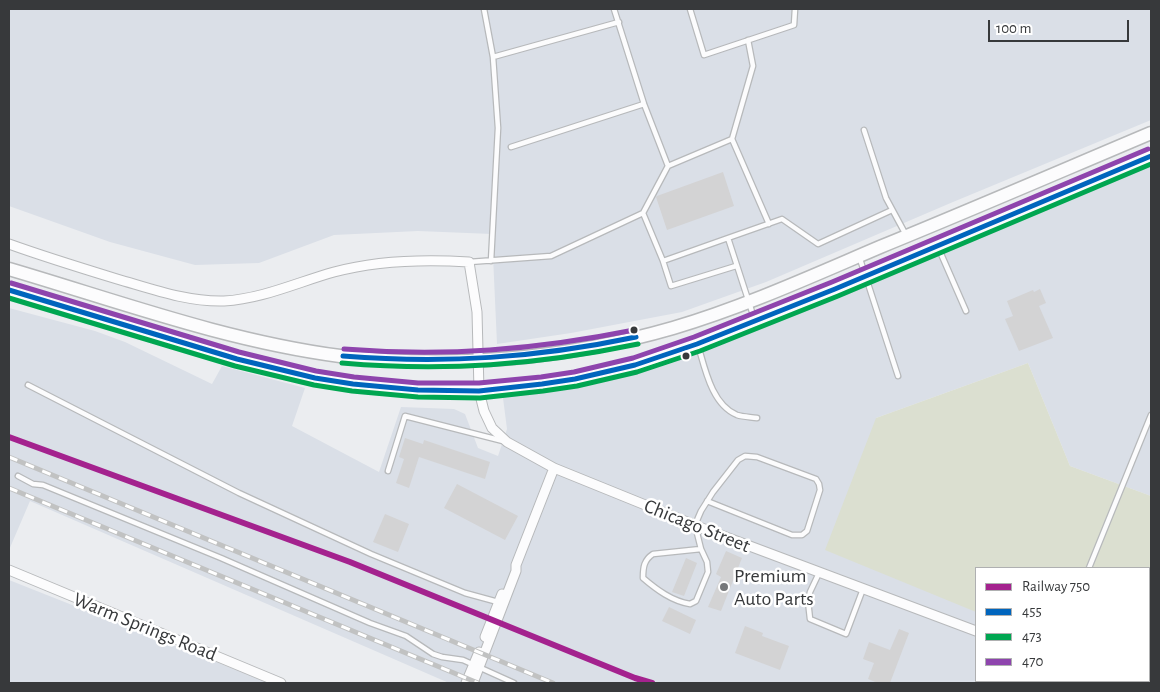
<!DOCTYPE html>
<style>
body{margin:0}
#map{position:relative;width:1160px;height:692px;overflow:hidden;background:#ebedf0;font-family:"Alegreya Sans",sans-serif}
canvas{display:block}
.frame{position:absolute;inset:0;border:10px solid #37393b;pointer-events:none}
.legend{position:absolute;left:975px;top:567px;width:175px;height:115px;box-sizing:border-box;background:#fff;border:1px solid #afb0b1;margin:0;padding:6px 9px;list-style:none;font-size:15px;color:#37393b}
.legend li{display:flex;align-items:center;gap:10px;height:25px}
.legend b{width:25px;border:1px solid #afb0b1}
.scale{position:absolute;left:988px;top:20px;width:141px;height:22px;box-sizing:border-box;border:2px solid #37393b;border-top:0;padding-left:6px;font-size:15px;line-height:18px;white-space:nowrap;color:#37393b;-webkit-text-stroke:4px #fff;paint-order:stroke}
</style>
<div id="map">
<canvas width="1160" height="692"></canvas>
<div class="frame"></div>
<ul class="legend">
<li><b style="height:6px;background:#a4228e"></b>Railway 750</li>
<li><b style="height:6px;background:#0065bd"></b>455</li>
<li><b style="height:6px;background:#00a651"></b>473</li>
<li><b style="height:6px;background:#8e44ad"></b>470</li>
</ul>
<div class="scale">100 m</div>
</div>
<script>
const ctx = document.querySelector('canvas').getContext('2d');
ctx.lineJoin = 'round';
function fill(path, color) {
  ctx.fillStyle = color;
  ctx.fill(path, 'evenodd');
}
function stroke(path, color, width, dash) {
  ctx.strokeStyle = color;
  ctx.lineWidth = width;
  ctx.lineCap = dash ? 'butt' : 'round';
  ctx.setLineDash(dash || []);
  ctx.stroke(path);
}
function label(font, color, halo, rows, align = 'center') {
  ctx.font = font + ' "Alegreya Sans",sans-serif';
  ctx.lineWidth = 5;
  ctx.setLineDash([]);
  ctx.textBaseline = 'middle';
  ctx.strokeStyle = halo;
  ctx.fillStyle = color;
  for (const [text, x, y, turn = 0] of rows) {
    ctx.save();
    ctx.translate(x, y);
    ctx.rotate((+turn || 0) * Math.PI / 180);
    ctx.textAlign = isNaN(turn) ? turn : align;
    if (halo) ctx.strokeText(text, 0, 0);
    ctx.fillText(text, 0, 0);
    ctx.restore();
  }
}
const built = new Path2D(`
 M9 9H1151V120L953 202 766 282 682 312 571 333 497 344 492 234 418 231 334 235 259 263 195 265 110 242 9 206Z
 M1151 165V496L1070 466 1028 363 876 418 976 609V681H1149V631L1151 625V683H449L30 501 9 550V308L95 331 125 342 212 384 222 366 305 388 292 426 379 472 401 407 454 409 465 414 478 448 498 456 507 429 503 398 625 376 658 367 746 335Z
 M9 580 269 683H9Z`);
const green = new Path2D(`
 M1028 363 1070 466 1151 496V625L1149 631V568H976V612L825 550 876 418Z`);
const building = new Path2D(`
 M723 172 734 206 667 230 656 197 657 196Z
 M1040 289 1046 303 1039 306 1053 338 1019 351 1005 319 1013 316 1007 301 1033 290 1034 292Z
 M405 438 423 444 424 440 490 462 485 479 419 457 409 488 396 483 404 459 399 457Z
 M457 484 518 516 505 540 444 508Z
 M385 514 409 524 398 552 373 542Z
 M726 551 742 558 721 611 708 607 721 577 716 574Z
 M686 558 697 563 684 596 672 592Z
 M669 607 696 620 690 634 662 621Z
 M745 626 763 633 762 636 789 646 780 670 735 653Z
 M899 629 909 633 890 683H878L868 679 874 663 863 659 869 642 890 650Z`);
const service = new Path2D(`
 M484 9 493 57 498 128 491 261
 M614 9 644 104 668 166
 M690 9 704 55 794 25 795 9
 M748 40 753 66 732 139 769 224
 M493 57 619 22
 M864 130 886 198 906 235
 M511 147 644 104
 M643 213 668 166 732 139
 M938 247 966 311
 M860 259 898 376
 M663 261 728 238
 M469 262 551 256 643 213 663 261 671 286 736 266
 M755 321 728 238 782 219 818 244 892 210
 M698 345C705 369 712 405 737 415 743 417 751 417 757 418
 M28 385 239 493 371 554 465 593 498 602
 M388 471 405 416 503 441
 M18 476 33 484 43 485 221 558 370 623 406 636 433 654 442 657 463 660 514 683
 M701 549 653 554C644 560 643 567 643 578 657 590 672 601 690 604L696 601 708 572 707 562 701 549 695 525 701 511 713 492 738 460 745 456 757 457 816 479 819 484 820 490 807 531 802 535H792L707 501
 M1089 568 1151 415
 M819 573 810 592 808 601 810 619 846 634 863 589`);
const minor = new Path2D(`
 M9 244C45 257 81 268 117 279 152 289 187 302 224 301 262 299 298 282 334 272 379 260 423 259 469 262L477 312 479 391 484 411 492 428 507 442 554 468 707 530 976 631
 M9 570 281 683
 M485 637 502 594
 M1108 681 1114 683
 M466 683 479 652
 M473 683 516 571V565L554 468`);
const secondary = new Path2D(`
 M9 269C118 301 226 341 340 356 450 369 566 359 673 328 744 307 812 276 880 247 971 210 1061 171 1151 133
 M9 290 237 359 315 378 353 384 418 390 479 391 542 384 575 379 635 365 697 344 835 289 1151 156`);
const rail = new Path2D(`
 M9 457 553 683
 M9 488 478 683`);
const bus1 = new Path2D(`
 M9 290 237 359 315 378 353 384 418 390 479 391 542 384 575 379 635 365 697 344 835 289 1151 156
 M343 356C445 364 536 358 636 337`);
const bus2 = new Path2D(`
 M9 298 235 366 314 385 352 391 418 397 480 398 543 391 577 386 637 372 700 351 838 296 1151 164
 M342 363C445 372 537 365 638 344`);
const bus3 = new Path2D(`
 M11 283 239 352 316 371 354 377 418 383H479L541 377 574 372 633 358 694 337 832 282 1148 149
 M344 349C445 357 535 350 634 330`);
const rail1 = new Path2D(`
 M9 437 350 562 635 678 652 683`);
const markers = [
 [634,330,4.5,"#37393b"],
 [686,356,4.5,"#37393b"],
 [724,587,5,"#76787a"]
];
const streetNames = [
 ["Chicago Street",697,526,22],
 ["Warm Springs Road",145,627,22]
];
const poiNames = [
 ["Premium",734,576],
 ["Auto Parts",734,599]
];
fill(built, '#dadfe7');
fill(green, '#dbdfd0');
fill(building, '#d3d3d4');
stroke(service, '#b7b9bb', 7);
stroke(minor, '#b7b9bb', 11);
stroke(secondary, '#b7b9bb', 15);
stroke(service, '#fcfcfd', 4.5);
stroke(minor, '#fcfcfd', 9);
stroke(secondary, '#fcfcfd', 12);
stroke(rail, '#c1c2c2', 5);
stroke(rail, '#fff', 3, [9]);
stroke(bus1, '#0065bd', 5);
stroke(bus2, '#00a651', 5);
stroke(bus3, '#8e44ad', 5);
stroke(rail1, '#a4228e', 6);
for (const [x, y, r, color] of markers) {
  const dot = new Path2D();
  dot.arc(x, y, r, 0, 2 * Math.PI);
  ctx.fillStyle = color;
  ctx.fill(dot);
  stroke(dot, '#fff', 2);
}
label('20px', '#37393b', '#fff', streetNames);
label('20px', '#37393b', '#fff', poiNames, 'left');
</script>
